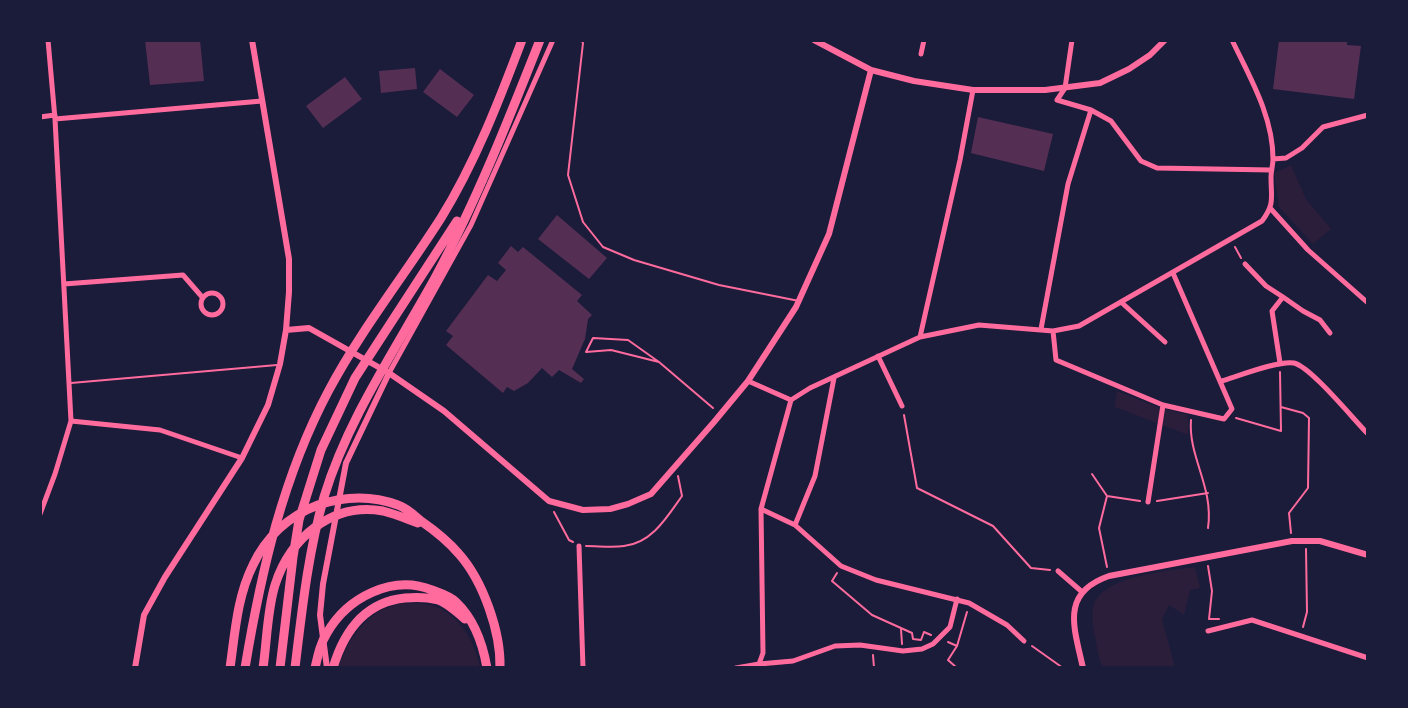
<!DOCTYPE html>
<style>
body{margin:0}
#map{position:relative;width:1408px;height:708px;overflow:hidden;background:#1b1b3a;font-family:Figtree,sans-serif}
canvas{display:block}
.frame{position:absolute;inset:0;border:42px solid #1b1b3a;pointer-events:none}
</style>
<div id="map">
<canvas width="1408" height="708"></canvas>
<div class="frame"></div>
</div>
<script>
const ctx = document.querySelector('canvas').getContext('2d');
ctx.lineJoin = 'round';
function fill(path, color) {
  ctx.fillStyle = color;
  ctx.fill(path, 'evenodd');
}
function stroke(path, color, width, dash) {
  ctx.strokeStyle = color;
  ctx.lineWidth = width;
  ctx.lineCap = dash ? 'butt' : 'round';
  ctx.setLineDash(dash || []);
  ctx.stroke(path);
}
const green = new Path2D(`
 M1291 165 1306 199 1331 229 1313 244 1279 207 1274 173Z
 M1117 391 1157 407 1188 415V435L1115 407Z
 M1195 567 1200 588 1190 590 1184 615 1169 605 1162 619 1175 667H1103C1098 659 1097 646 1095 636 1093 627 1091 614 1094 604 1106 575 1168 571 1195 567Z
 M402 603C409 604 418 603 425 604 457 609 474 639 480 667H339C345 646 359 624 378 612 385 608 394 606 402 603Z`);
const building = new Path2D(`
 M145 40H200L204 81 150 85Z
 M1279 40H1347V45L1361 46 1354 99 1273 89Z
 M415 68 417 89 381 93 379 71Z
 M440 69 474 95 457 117 423 92Z
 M345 77 362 99 323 128 306 106Z
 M978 117 1053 134 1044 171 971 153Z
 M557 215 607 258 589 279 538 239Z
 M511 246 518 252 523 247 582 295 577 301 592 315 588 319 585 339 572 369 584 379 581 383 559 370 552 377 542 368 528 383 514 391 507 387 503 393 446 345 453 336 446 331 488 275 497 281 506 270 498 263Z`);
const path = new Path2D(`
 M1235 247 1241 258
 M659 362 611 350 586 352 593 338 628 340 659 362 713 408
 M1281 407 1303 413 1309 418 1308 488 1289 513 1291 533
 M904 415 917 488 993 526 1031 568 1050 570
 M1236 418 1281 431 1280 372
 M1191 420C1188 457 1214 487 1208 528
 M1092 474 1107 496 1140 501
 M1107 496 1099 528 1107 567
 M1157 501 1208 493
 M554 512 569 540 573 542
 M586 546C599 546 612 548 624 546 652 543 667 517 682 496L678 476
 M1208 566 1212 591 1209 619H1219
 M837 573 832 581 872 615 912 633 913 639 921 640 924 632 931 635
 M1303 627 1307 612 1306 549
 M901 629 902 644
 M948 642 957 646
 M1032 646 1063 668
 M873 655 874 668
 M957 668 948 660 957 646 967 612`);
const service = new Path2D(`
 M581 40 583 43 568 175 583 222 603 247 634 260 719 285 799 301
 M71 383 277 365`);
const minor = new Path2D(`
 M921 54 924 40
 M1091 110 1111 121 1141 161 1157 168 1271 170
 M40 117 55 115
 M55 119 262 101
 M1273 159 1286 158 1302 148 1323 127 1368 115
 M1271 209 1308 250 1368 303
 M1245 264 1266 286 1283 297 1272 311 1280 363
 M64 284 183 275 203 298
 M201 304a11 11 0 1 1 22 0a11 11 0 1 1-22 0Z
 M1283 297 1303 311 1320 320 1330 333
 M1121 302 1165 342
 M1041 329 1068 184 1091 110 1057 100 1065 88 1072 40
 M1053 331 1056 360 1163 405 1224 419 1232 409 1173 273
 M920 337 960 160 973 90
 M878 356 902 406
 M389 373 471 225 553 40
 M748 381 791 400
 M1222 381C1238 376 1279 360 1294 363 1311 367 1353 419 1368 434
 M71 421 160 430 242 458
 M1148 502 1163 405
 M761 509 795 525 841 566 876 580 969 603 1007 625 1024 641
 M40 514 55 474 71 421 55 119 48 40
 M795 525 815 476 834 378
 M579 546 583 668
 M1058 571 1081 591
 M1208 631 1252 620 1368 658
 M759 664 793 661 835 646 860 645 903 651 922 649 933 644 950 627 957 599
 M736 668 759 664 763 653 761 509 791 400 810 388 920 337 979 325 1053 331 1079 326 1262 221C1275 204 1271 198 1271 177 1271 171 1273 165 1273 159 1273 116 1250 78 1232 40`);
const tertiary = new Path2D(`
 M814 40 871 70 914 81 973 90H1045L1100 83 1129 69 1150 55 1165 40
 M286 330 309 328 389 373 444 411 549 501 583 510 610 509 628 504 651 494 714 422 748 381 796 307 829 234 871 70
 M135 668 144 615 165 577 242 458 268 405 280 364 286 330 289 292V259L252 40
 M327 668 320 615 323 584 346 463 389 373
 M1083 668C1074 627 1060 593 1109 576L1292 541H1320L1368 555`);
const motorway = new Path2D(`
 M230 668C235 633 237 597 253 565 266 537 289 516 318 505 345 496 371 495 398 505 407 508 414 515 421 521 434 530 448 541 459 554 483 581 501 632 500 668
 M245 668C261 572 283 476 329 390 361 330 404 276 441 218 475 163 499 101 522 40
 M263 668C267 641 267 611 275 585 290 538 332 502 383 511 395 514 407 519 418 523
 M280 668 293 557 299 520 321 450 355 378 457 221
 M295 668C302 610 308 553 324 497 348 418 396 349 435 278 476 202 508 121 540 40
 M315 668C318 655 320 644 327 633 347 598 392 574 432 590 440 593 450 596 456 602 474 619 483 645 487 668
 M333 668C344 631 365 602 405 598 416 597 427 597 438 600 447 603 457 612 465 619`);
fill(green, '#2a1e3b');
fill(building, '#542f53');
stroke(path, '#ff6b9d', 2);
stroke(service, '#ff6b9d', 2);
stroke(minor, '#ff6b9d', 5);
stroke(tertiary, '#ff6b9d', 6);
stroke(motorway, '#ff6b9d', 9);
</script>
